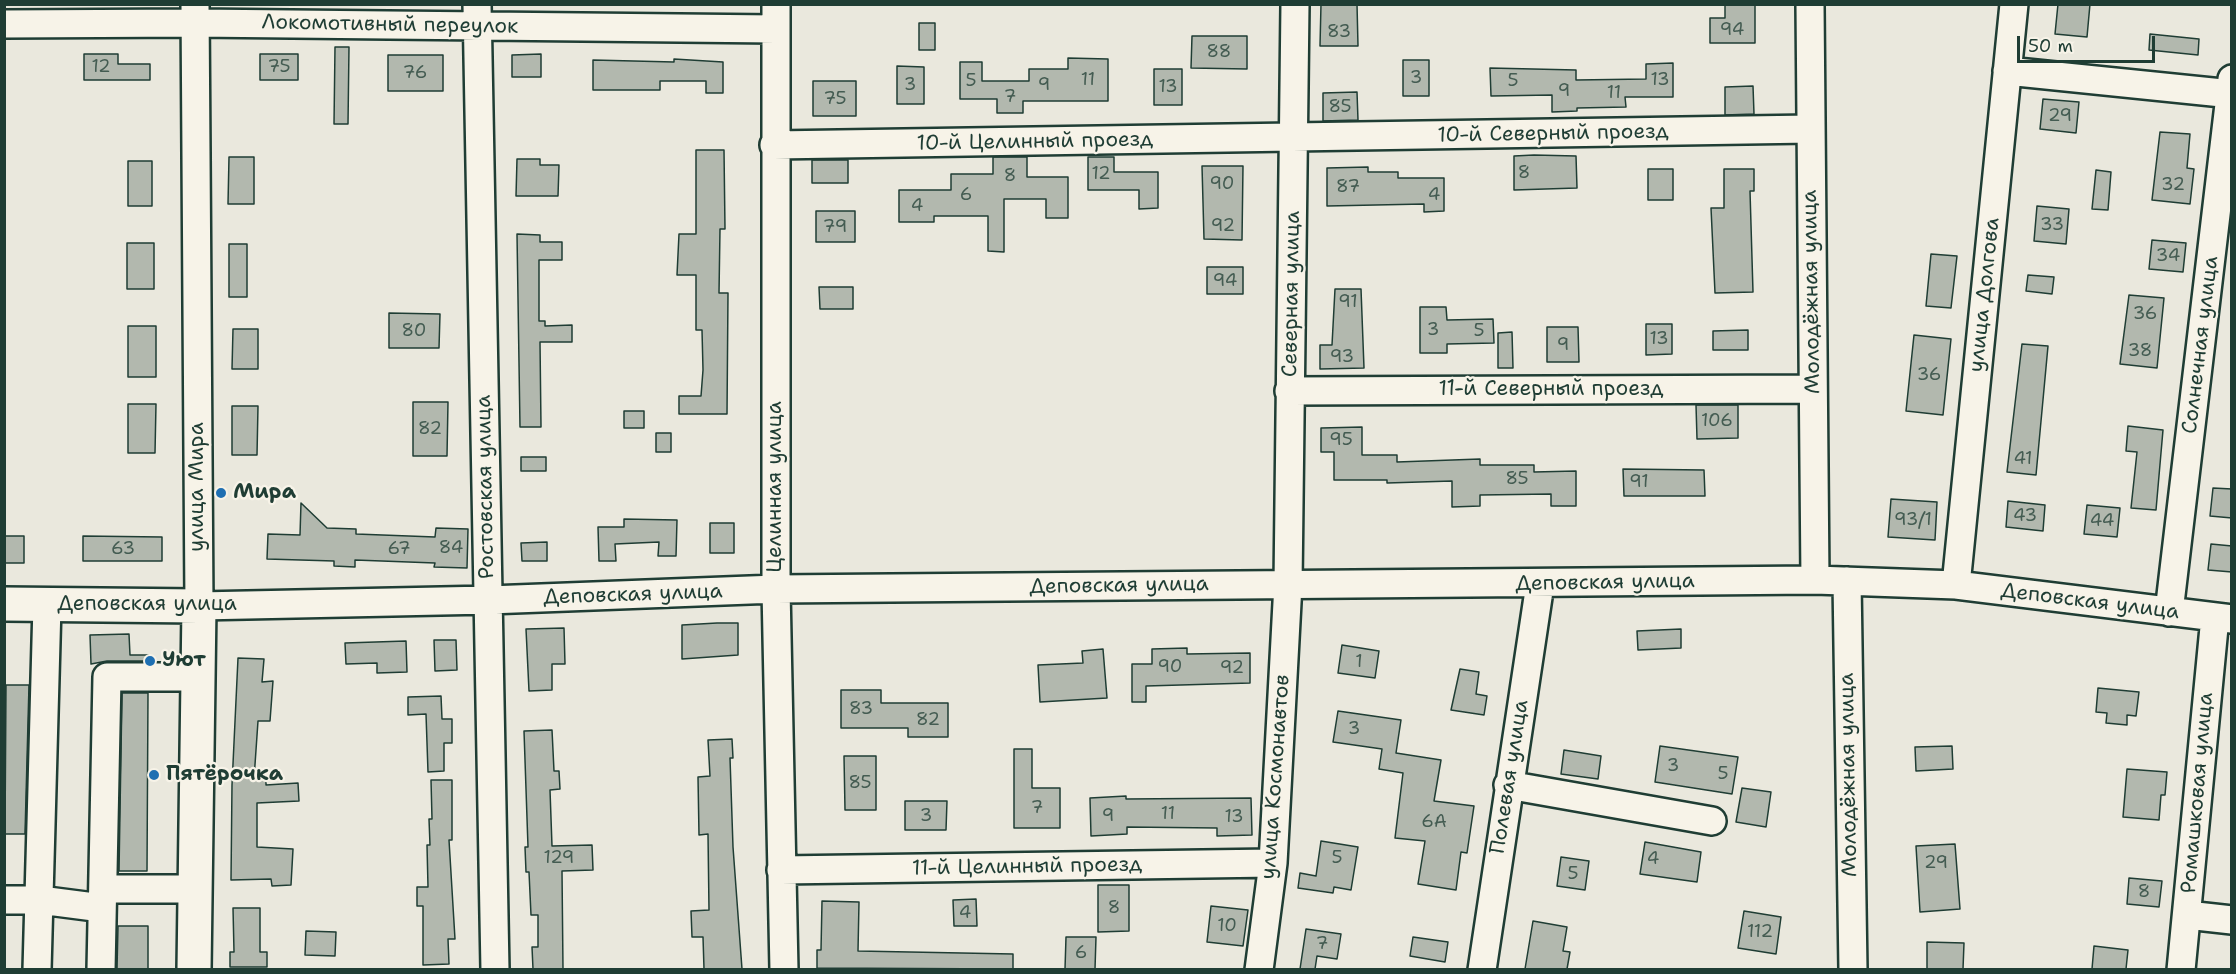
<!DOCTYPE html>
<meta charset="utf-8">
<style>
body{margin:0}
#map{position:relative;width:2236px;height:974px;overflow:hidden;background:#eae8dd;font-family:"Shantell Sans",sans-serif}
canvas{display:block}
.frame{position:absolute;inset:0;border:6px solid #1f3d34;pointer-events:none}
.scale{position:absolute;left:2017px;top:36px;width:138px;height:27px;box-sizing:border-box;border:3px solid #1f3d34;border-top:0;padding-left:8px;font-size:18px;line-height:21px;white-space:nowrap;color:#1f3d34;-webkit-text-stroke:4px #f7f3e8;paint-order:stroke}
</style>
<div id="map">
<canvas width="2236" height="974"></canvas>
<div class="frame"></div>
<div class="scale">50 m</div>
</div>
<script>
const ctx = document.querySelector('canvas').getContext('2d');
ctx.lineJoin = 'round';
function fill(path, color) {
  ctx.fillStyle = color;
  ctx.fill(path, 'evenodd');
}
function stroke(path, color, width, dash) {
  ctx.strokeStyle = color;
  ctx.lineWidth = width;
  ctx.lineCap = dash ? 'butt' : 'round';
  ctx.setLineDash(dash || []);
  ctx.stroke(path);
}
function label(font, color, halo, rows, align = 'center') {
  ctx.font = font + ' "Shantell Sans",sans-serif';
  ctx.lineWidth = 4.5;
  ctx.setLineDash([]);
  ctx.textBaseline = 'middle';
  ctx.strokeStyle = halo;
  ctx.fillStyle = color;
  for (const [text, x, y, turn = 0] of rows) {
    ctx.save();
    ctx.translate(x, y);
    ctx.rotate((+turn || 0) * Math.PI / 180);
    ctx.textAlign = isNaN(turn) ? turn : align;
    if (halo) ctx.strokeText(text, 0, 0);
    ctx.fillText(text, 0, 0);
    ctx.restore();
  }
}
const building = new Path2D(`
 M1321 4H1357L1358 46H1320Z
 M1725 4H1755V43H1710V18H1725Z
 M2058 4H2090L2087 37 2055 34Z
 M919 23H935V50H919Z
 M2150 34 2199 39 2198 55 2149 50Z
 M1192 36H1247V69L1191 68Z
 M335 47H349L348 124H334Z
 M84 54H118V64H150V80H84Z
 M260 54H298V80H260Z
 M541 54V77H512V55Z
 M388 55H443V91H388Z
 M1068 58 1108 59V101H1023V113H997V99H960V62H982V81H1029V69H1068Z
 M674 59 723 62V93H706V81H660V90H593V60L674 62Z
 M1403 60H1429V96H1403Z
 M1673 63V97H1625L1626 107 1577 108V111L1552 112V95L1491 96 1490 68 1576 70V80L1646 79V64Z
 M897 66 924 67V104H897Z
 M1154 69H1182V105H1154Z
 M813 81H856V116H813Z
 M1753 86 1754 114 1725 115V87Z
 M1357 92 1358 120 1323 121V93Z
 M2043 99 2079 102 2076 133 2040 129Z
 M2160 132 2190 134 2187 168 2194 169 2190 204 2152 200Z
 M696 150H724L725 229H720L719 293H728L727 414H679V396H701L703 370 702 330H696V275H677L679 234H696Z
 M1534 155 1576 156 1577 188 1514 190V156Z
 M229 157H254V204H228Z
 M993 157H1027V177H1068V218H1046V199H1004V252L988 251V216H934V222H899V190H951V174H993Z
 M1088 157H1114V172H1158V208L1139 209V190H1088Z
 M517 159H540V165H559L558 196H516Z
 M812 160H848V183H812Z
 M128 161H152V206H128Z
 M1202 166H1243L1242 240 1204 239Z
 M1368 167V172H1398V178H1444V211L1424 212V204L1327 206V168Z
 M1648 169H1673V200H1648Z
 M1724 169H1754V191H1750L1753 292 1715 293 1711 208H1724Z
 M2096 170 2111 172 2108 210 2092 209Z
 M2037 206 2069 209 2066 244 2034 241Z
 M816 211H855V242H816Z
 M517 234 540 235V242H562V260H539V321H545V326L572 325V342H540L541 427H520Z
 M2152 240 2186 243 2183 272 2149 269Z
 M127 243H154V289H127Z
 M229 244H247V297H229Z
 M1931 254 1957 256 1951 308 1926 306Z
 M1207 267H1243V294H1207Z
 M2028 275 2054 277 2052 294 2026 291Z
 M819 287H853V309H820Z
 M1335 289H1361L1364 368 1320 369V345H1332Z
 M2129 295 2164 298 2157 368 2120 364Z
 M1420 307H1446L1447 320 1493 319 1494 343 1447 344V353H1420Z
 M389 313 440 314 439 348H389Z
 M1646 324H1672V354L1646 355Z
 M128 326H156V377H128Z
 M1547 327H1578L1579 362H1547Z
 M233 329H258V369H232Z
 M1748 330V350H1713V331Z
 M1512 332 1513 368H1498V333Z
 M1914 335 1951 339 1943 415 1906 411Z
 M2022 344 2048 346 2036 475 2007 472Z
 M413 402H448L447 456H413Z
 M128 404H156L155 453H128Z
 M1696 405H1738V438L1697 439Z
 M232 406H258L257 455H232Z
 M624 411H644V428H624Z
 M2128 426 2163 430 2156 510 2131 508 2137 452 2126 451Z
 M1362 427V455H1397V462L1480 459V465H1534V472L1576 471V506H1551V494L1480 495V506L1452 507V481L1387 483V480H1334V452H1321V428Z
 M656 433H671V452H656Z
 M521 457H546V471H521Z
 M1623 469 1704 470 1705 496H1624Z
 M2213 488 2232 489V518L2210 516Z
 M1891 499 1937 502 1935 540 1888 537Z
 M2008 501 2045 505 2043 531 2006 527Z
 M301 503 327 528 356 529V534L435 537 436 528 468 529 467 568 434 567 435 563 355 560V567L334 566V561L267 559 268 534 300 535Z
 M2087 505 2120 508 2117 537 2084 534Z
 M624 519 677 520 676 556H658L659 542 615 544 616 561H599L598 527H624Z
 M710 523H734V553H710Z
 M4 536H24V563H4Z
 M83 536 162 537V561H83Z
 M547 542V561H522L521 543Z
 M2211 544 2232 546V572L2208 570Z
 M717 623H738V655L682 659V625Z
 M564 628 565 664H552V690L529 691 526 629Z
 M1681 629V648L1638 650 1637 631Z
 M129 634 130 655H148V661H107L91 664 90 635Z
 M434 640H456L457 670 435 671Z
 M406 641 407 672 377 673V663L346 664 345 643Z
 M1342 645 1379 651 1375 678 1338 673Z
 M1187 648V654L1250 653V683L1146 686V702H1132V664H1152V649Z
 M1103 649 1107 698 1040 702 1038 665 1083 663 1082 651Z
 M238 658 264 659 262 682 273 681 270 721H258L254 779H266V785L298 783 299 801 257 803V847L293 849 291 885 272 886 271 879 231 880 232 785Z
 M1460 669 1479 672 1476 694 1487 696 1484 715 1451 710Z
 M6 685H29L25 834H5Z
 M2098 688 2139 692 2136 716 2127 715V725L2106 723 2107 713 2096 712Z
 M841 690H881V703H948V737H908V728H841Z
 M122 693H148L147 871H119Z
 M441 696 442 719H452V743H444V771L428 772 426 714 408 715V697Z
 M1338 711 1401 720 1396 753 1441 760 1434 801 1474 806 1467 853 1461 852 1456 890 1418 884 1425 841 1395 838 1403 773 1379 769 1382 749 1333 742Z
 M552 730 554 771H559L560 789 550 790 552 846 592 845 593 870 562 871 563 969H533L532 947H538V915H531L529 872H526L525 847H528L524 731Z
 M732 739 733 758H730L733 847 742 969H704L703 937H692L691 911 709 910 708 834 699 835 698 777 710 776 708 740Z
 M1660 746 1738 757 1732 794 1655 782Z
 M1952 746 1953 769 1916 771 1915 747Z
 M1014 749H1032V788H1060V828H1014Z
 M1564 750 1601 756 1598 779 1561 774Z
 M844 756H876V810H845Z
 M2127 769 2167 772 2165 795H2161L2159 820 2123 817Z
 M431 780H452V840H449L455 939H448L449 964 423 965V906H417V887H428L427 845H430L429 819H432Z
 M1742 788 1771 792 1766 827 1736 822Z
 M1126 796V799L1251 798 1252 835 1217 836V828L1127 827V834L1091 836 1090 798Z
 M905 801H947L946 830H905Z
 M1321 841 1358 847 1351 890 1334 887 1333 893 1298 888 1300 873 1316 876Z
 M1645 842 1701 852 1697 882 1640 874Z
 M1955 844 1960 909 1920 912 1916 846Z
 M1561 857 1589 861 1585 890 1557 886Z
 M2129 878 2162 881 2159 907 2127 904Z
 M1098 885H1129V931L1098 932Z
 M976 899 977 926H954L953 900Z
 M822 901 859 902 858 951 1013 954V969L817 968V950H821Z
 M1211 906 1248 910 1243 946 1207 942Z
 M233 908H260V952H267V967H230V952H234Z
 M1744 911 1781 917 1776 954 1738 948Z
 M1533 921 1567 927 1563 951 1570 952 1567 969H1525Z
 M118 926H148V969H117Z
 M1306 929 1341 934 1337 959 1317 956 1315 969H1300Z
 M306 931 336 932 335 956 305 955Z
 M1066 937H1096L1095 969H1065Z
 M1413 937 1448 942 1445 962 1410 956Z
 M1927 942 1964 943 1963 969H1927Z
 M2094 946 2128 950 2126 969H2092Z`);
const minor = new Path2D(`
 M195 4 199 606 489 600 776 589 1815 580 1956 585 2232 619
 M477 4 495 970
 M776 4V589L784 970
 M1810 4 1815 580
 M4 24 195 23 776 29
 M2007 71 2232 94
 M774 145 1811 129
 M1289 391 1813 389
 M1847 581 1853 970
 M1956 585 2014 4
 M2169 612 2232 79
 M1508 785 1712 821
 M781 870 1273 863
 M103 889H196
 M4 900H40L102 908
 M2187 915 2232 920
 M37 970 47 605
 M101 970 107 677H197
 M1259 970 1273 863 1288 584 1295 4
 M1482 970 1540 584
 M2181 970 2215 617`);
const major = new Path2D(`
 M4 604 199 606 194 970`);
const markers = [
 [221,493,6,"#1f6fb2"],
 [150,661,6,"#1f6fb2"],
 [154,775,6,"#1f6fb2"]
];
const numberNames = [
 ["94",1732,30],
 ["83",1339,32],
 ["88",1219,52],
 ["12",101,67],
 ["75",279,67],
 ["76",415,73],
 ["3",1416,78],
 ["11",1088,80],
 ["13",1660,80],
 ["5",971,81],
 ["5",1513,81],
 ["3",910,85],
 ["9",1044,85],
 ["13",1168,87],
 ["9",1564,91],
 ["11",1614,93],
 ["7",1010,97],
 ["75",835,99],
 ["85",1340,107],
 ["29",2060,116],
 ["8",1524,173],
 ["12",1101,174],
 ["8",1010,176],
 ["90",1222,184],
 ["32",2173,185],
 ["87",1348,187],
 ["6",966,195],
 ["4",1434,195],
 ["4",917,206],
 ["33",2052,225],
 ["92",1223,226],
 ["79",835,227],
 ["34",2168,256],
 ["94",1225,281],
 ["91",1348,302],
 ["36",2145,314],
 ["3",1433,330],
 ["80",414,331],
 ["5",1479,331],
 ["13",1659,339],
 ["9",1563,345],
 ["38",2140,351],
 ["93",1342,357],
 ["36",1929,375],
 ["106",1717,421],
 ["82",430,429],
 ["95",1341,440],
 ["41",2023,459],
 ["85",1517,479],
 ["91",1639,482],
 ["43",2025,516],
 ["93/1",1913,520],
 ["44",2102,521],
 ["84",451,548],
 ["63",123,549],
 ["67",399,549],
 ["1",1359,662],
 ["90",1170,667],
 ["92",1232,668],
 ["83",861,709],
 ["82",928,720],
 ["3",1354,729],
 ["3",1673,766],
 ["5",1723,774],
 ["85",860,783],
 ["7",1037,808],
 ["11",1168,814],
 ["3",926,816],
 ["9",1108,816],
 ["13",1234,817],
 ["6А",1434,822],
 ["129",559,858],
 ["5",1337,858],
 ["4",1653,859],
 ["29",1936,863],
 ["5",1573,874],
 ["8",2144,892],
 ["8",1114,908],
 ["4",965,913],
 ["10",1227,926],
 ["112",1760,932],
 ["7",1322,944],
 ["6",1081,953]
];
const streetNames = [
 ["Локомотивный переулок",390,25,1],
 ["10-й Северный проезд",1553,134,-1],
 ["10-й Целинный проезд",1035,142,-1],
 ["Молодёжная улица",1812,292,-91],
 ["Северная улица",1292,294,-89],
 ["улица Долгова",1985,295,-84],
 ["Солнечная улица",2201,345,-83],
 ["11-й Северный проезд",1551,390],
 ["улица Мира",198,487,-90],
 ["Ростовская улица",486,487,-91],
 ["Целинная улица",776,487,-90],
 ["Деповская улица",1605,583,-1],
 ["Деповская улица",1119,586,-1],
 ["Деповская улица",633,595,-2],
 ["Деповская улица",2090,602,7],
 ["Деповская улица",147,605],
 ["Молодёжная улица",1849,775,-91],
 ["улица Космонавтов",1276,777,-86],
 ["Полевая улица",1510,777,-81],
 ["Ромашковая улица",2198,793,-85],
 ["11-й Целинный проезд",1027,867,-1]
];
const poiNames = [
 ["Мира",233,493],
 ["Уют",162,661],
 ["Пятёрочка",166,775]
];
fill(building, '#b2b8ae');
stroke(building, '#1f3d34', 1.5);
stroke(minor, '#1f3d34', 32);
stroke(major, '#1f3d34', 38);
stroke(minor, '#f7f3e8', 27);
stroke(major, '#f7f3e8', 33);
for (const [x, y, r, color] of markers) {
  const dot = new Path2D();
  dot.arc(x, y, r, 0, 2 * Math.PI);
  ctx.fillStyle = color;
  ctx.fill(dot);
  stroke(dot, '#f7f3e8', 2);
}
label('18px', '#445c52', null, numberNames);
label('21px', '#1f3d34', '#f7f3e8', streetNames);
label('bold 21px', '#1f3d34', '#f7f3e8', poiNames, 'left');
</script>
